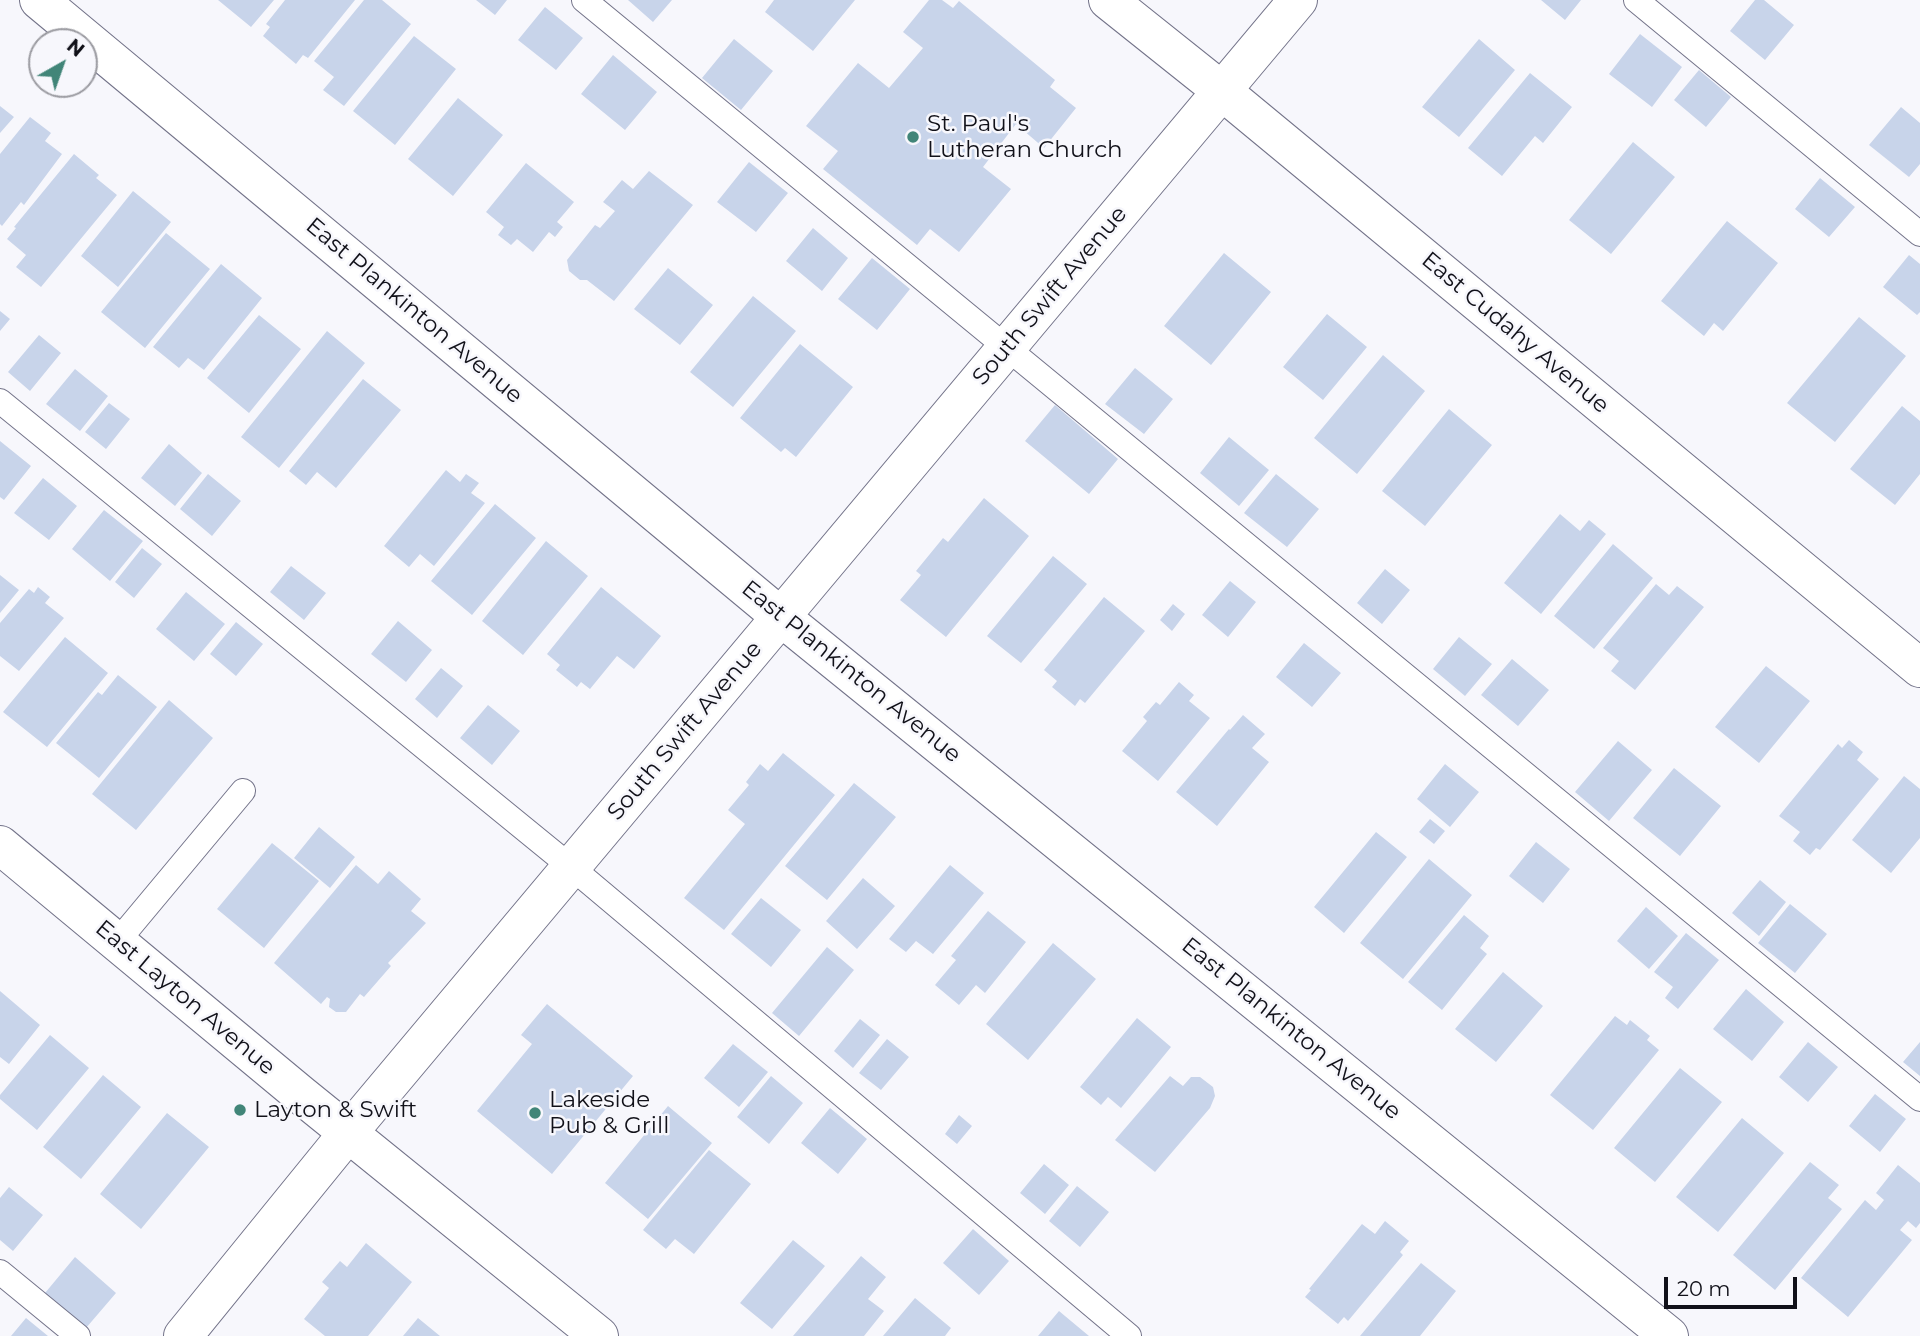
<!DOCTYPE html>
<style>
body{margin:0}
#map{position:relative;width:1920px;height:1336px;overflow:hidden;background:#f7f7fc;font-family:Montserrat,sans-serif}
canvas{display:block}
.north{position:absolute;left:28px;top:28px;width:70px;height:70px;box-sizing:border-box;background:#f7f7fc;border:2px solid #9b9ba1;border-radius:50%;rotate:40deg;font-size:19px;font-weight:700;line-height:28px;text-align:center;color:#111119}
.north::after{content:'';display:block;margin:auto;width:24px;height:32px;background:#418578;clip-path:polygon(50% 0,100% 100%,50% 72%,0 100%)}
.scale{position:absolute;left:1664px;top:1277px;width:133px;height:32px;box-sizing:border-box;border:4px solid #111119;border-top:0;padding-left:9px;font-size:21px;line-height:24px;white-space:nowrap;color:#111119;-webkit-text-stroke:5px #f7f7fc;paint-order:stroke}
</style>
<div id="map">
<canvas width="1920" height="1336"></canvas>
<div class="north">N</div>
<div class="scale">20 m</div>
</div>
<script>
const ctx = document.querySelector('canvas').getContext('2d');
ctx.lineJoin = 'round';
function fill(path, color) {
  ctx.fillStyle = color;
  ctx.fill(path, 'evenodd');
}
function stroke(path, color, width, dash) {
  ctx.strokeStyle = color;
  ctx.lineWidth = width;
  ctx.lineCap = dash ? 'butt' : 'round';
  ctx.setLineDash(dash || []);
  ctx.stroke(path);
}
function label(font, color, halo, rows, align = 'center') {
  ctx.font = font + ' Montserrat,sans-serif';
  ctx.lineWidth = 5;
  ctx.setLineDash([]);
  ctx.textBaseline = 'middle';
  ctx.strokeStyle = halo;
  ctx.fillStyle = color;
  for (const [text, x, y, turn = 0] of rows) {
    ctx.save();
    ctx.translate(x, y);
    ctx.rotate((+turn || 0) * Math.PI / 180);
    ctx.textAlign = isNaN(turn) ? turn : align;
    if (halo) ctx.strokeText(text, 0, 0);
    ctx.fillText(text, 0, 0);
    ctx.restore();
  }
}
const building = new Path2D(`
 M218 0H274L251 27Z
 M285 0H355L308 58 303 55 296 64 263 36 270 27 266 24Z
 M364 0H382L411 24 344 106 323 90 334 77 314 61Z
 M476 0H507L495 15Z
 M628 0H672L653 22Z
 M774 0H855L813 51 765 12Z
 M929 0H942L953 8 959 1 1055 80 1050 87 1076 108 1044 148 1016 124 983 167 1011 189 959 252 930 229 917 245 823 169 838 151 806 126 858 63 889 88 923 48 903 32Z
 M1541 0H1581L1565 20Z
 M1755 0H1764L1794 25 1765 60 1730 31Z
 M545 7 583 38 556 70 518 40Z
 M1640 34 1682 67 1652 107 1609 74Z
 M414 36 456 69 395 145 353 111Z
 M734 39 773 71 741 110 702 78Z
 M1479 39 1515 70 1459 137 1422 107Z
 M613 55 657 92 625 130 581 94Z
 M1699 70 1731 97 1706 127 1674 100Z
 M1530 73 1572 107 1543 143 1535 136 1502 176 1468 148Z
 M458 98 503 135 453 196 408 159Z
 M0 106 14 117 0 133Z
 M1901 107 1920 123V164L1909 177 1869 145Z
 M30 117 51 133 45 141 62 154 24 205 21 202 2 226 0 224V154Z
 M1633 142 1675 177 1611 254 1569 220Z
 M74 154 99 175 96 178 117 195 41 287 16 267 26 255 7 239 16 228 14 227Z
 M749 162 788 193 756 232 717 202Z
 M526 163 574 202 557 222 563 227 555 237 549 232 533 252 517 239 511 245 498 235 504 227 486 212Z
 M649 171 693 205 614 301 587 280H580L569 271 567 260 595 225 600 228 615 211 603 202 622 180 633 189Z
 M1820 178 1855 207 1829 237 1795 209Z
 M133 191 171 222 118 287 81 256Z
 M1727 221 1778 263 1723 331 1714 323 1704 336 1661 301Z
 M813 228 848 258 822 291 786 261Z
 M166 233 210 269 145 348 101 312Z
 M1224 253 1271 292 1211 365 1164 326Z
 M1909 255 1920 264V312L1917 315 1883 287Z
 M872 258 910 289 877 330 838 299Z
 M221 264 262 298 204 370 188 358 179 368 153 347Z
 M668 268 713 305 680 345 634 309Z
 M753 296 796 331 733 407 690 372Z
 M0 311 10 319 0 331Z
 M1327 314 1367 347 1323 400 1283 367Z
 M259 315 301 349 249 413 207 378Z
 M1859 317 1906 356 1835 442 1787 403Z
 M327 331 365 363 279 468 241 437Z
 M39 335 61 353 30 391 8 372Z
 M800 344 853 387 796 457 785 448 781 452 740 418Z
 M1383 355 1425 391 1357 474 1314 438Z
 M1135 368 1173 399 1144 434 1105 404Z
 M75 369 108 396 80 431 46 404Z
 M363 379 401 410 336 488 317 472 306 485 289 471Z
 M109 403 130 419 106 449 85 432Z
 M1055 405 1118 459 1089 494 1025 441Z
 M1902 406 1920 421V474L1895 505 1850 469Z
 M1449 409 1492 445 1425 526 1382 491Z
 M1229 437 1269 470 1239 506 1200 473Z
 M0 441 31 466 4 500 0 497Z
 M169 444 202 473 175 506 141 478Z
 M446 470 460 482 466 474 479 483 471 493 485 503 434 566 420 554 409 567 384 546Z
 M208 474 241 501 212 536 180 509Z
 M1276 474 1319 509 1287 547 1244 513Z
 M43 478 77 506 49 540 14 513Z
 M984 498 1029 536 946 637 900 600 921 575 916 571 943 538 948 542Z
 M495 504 536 538 472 615 431 581Z
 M104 510 143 541 110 581 72 549Z
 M1560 514 1580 531 1589 520 1606 534 1541 614 1504 583Z
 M546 541 588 576 523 655 482 621Z
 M1613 544 1653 578 1594 649 1554 616Z
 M142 548 162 564 134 598 115 582Z
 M1053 556 1087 584 1021 663 987 636Z
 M291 566 326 593 304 620 270 592Z
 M1385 569 1410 590 1382 624 1357 603Z
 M0 575 19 590 0 613Z
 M1230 581 1256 602 1228 637 1202 615Z
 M1656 584 1669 595 1677 586 1704 607 1635 690 1611 671 1619 661 1603 648Z
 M38 587 50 597 45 603 64 618 19 671 0 656V623L29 589 34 593Z
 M601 587 661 636 634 669 617 656 590 689 581 682 577 687 556 670 560 665 547 654Z
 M186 592 225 624 194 661 156 629Z
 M1104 597 1145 631 1085 703 1080 699 1075 706 1052 687 1057 681 1044 670Z
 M1173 604 1185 614 1172 631 1160 620Z
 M398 621 432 650 406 682 371 654Z
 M236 622 263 644 236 676 210 654Z
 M65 637 108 673 47 747 3 712Z
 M1459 637 1492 664 1465 696 1433 669Z
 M1304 643 1341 673 1312 707 1276 677Z
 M1512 659 1549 690 1518 726 1481 695Z
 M1766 666 1810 701 1759 763 1715 727Z
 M441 668 463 686 437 718 415 699Z
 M118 675 157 707 99 778 56 743 98 692 102 695Z
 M1179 682 1194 695 1189 701 1210 718 1158 781 1122 751 1147 721 1143 717 1156 702 1160 705Z
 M169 700 213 738 136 830 92 794Z
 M488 705 520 731 492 765 460 738Z
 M1243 715 1265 734 1252 748 1269 762 1217 826 1176 792 1229 729 1230 730Z
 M1849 740 1863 752 1857 760 1879 779 1820 850 1816 848 1810 855 1793 841 1800 832 1779 816 1838 744 1842 748Z
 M1618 741 1652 770 1609 821 1575 792Z
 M783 753 835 795 724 930 684 898 745 824 728 810 749 785 746 782 760 764 768 771Z
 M1445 764 1479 792 1450 827 1417 799Z
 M1674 768 1721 806 1680 856 1633 818Z
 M1904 776 1920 789V838L1891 873 1852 840Z
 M854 783 896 817 827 900 785 866Z
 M1430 819 1445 831 1434 844 1419 832Z
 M319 827 355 857 330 888 294 858Z
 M1376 832 1407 857 1344 933 1314 907Z
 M1536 842 1570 869 1543 903 1509 876Z
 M272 843 319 881 264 948 217 909Z
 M1429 859 1472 895 1403 979 1360 943Z
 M356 865 378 884 389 871 421 899 411 911 426 923 388 963 391 966 364 997 360 994 346 1012H336L329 1007 330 999 327 997 321 1004 274 963Z
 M950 865 984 893 933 954 916 941 906 952 889 939Z
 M863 878 895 906 857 949 826 921Z
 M1760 880 1786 902 1759 936 1732 913Z
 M761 898 801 930 771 967 731 934Z
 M1790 904 1827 934 1795 973 1758 943Z
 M1646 907 1678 936 1649 969 1617 941Z
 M988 911 1026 942 985 993 976 985 959 1005 935 985 956 960 951 956Z
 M1464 915 1489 936 1480 948 1487 954 1442 1010 1408 982Z
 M1686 933 1719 960 1678 1009 1665 998 1673 987 1654 972Z
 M1053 943 1096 979 1028 1060 986 1024Z
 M827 947 854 970 799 1036 772 1013Z
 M1503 972 1543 1006 1496 1062 1455 1029Z
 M1746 989 1784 1022 1752 1061 1713 1029Z
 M0 991 40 1025 9 1064 0 1057Z
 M547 1004 633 1076 552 1174 477 1111 532 1044 521 1035Z
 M1615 1016 1627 1025 1630 1020 1650 1036 1647 1040 1659 1050 1593 1130 1550 1095Z
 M1137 1018 1171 1047 1121 1108 1108 1097 1101 1105 1080 1087Z
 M860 1019 880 1035 853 1068 834 1051Z
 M50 1035 89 1068 37 1130 0 1099V1095Z
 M887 1039 909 1057 881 1090 859 1073Z
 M1808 1042 1838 1067 1808 1102 1779 1077Z
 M1920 1042V1076L1903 1062Z
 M733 1044 768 1072 739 1107 704 1078Z
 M1680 1068 1722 1102 1655 1182 1614 1148Z
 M103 1075 141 1107 81 1179 43 1147Z
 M771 1076 803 1103 769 1144 737 1117Z
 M1170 1076 1183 1086 1191 1077H1200L1213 1087 1215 1096 1210 1108 1155 1172 1115 1140Z
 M1875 1094 1906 1119 1880 1152 1849 1126Z
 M668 1106 712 1143 648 1219 605 1183Z
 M830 1108 867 1139 838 1174 801 1143Z
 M167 1113 209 1147 141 1229 100 1194Z
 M959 1115 972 1126 957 1144 945 1134Z
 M1742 1118 1784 1153 1718 1232 1676 1197Z
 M709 1150 751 1184 694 1254 675 1239 666 1249 643 1230Z
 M1810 1162 1839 1185 1828 1198 1842 1209 1775 1290 1733 1255Z
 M1044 1164 1069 1185 1045 1214 1020 1193Z
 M1898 1165 1920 1183V1223L1916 1228 1908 1221 1900 1230 1912 1240 1848 1317 1801 1278 1865 1200 1876 1210 1884 1200 1876 1193Z
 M1077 1186 1109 1212 1080 1247 1049 1221Z
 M9 1187 43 1215 13 1251 0 1240V1198Z
 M1385 1221 1409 1241 1400 1252 1403 1255 1348 1321 1344 1317 1338 1324 1305 1297 1311 1290 1309 1289 1362 1224 1375 1234Z
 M973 1229 1009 1261 979 1295 943 1263Z
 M793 1240 825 1266 772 1329 740 1303Z
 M366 1243 412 1282 368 1336H325L304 1319 329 1288 322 1282 340 1261 347 1267Z
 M861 1256 886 1277 868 1299 884 1311 864 1336H793Z
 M75 1257 116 1293 86 1328 45 1293Z
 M1421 1263 1456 1291 1420 1336H1360Z
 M915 1298 951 1328 945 1336H883Z
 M1059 1311 1089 1336H1038Z
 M26 1318 48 1336H11Z
 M418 1318 440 1336H403Z`);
const lane = new Path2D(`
 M584 0 1920 1099
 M1636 0 1920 234
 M0 401 571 867 1129 1336
 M117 942 243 791
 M0 1272 78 1336`);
const street = new Path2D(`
 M39 0 781 617 1669 1336
 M1108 0 1222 91 1920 668
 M183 1336 348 1133 1298 0`);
const secondary = new Path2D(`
 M0 845 300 1094 599 1336`);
const markers = [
 [913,137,7,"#418578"],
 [240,1110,7,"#418578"],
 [535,1113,7,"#418578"]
];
const poiNames = [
 ["St. Paul's",927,124],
 ["Lutheran Church",927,150],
 ["Lakeside",549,1100],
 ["Pub & Grill",549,1126],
 ["Layton & Swift",254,1110]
];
const streetNames = [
 ["South Swift Avenue",1050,296,-50],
 ["East Plankinton Avenue",414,311,40],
 ["East Cudahy Avenue",1515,333,40],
 ["East Plankinton Avenue",851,672,39],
 ["South Swift Avenue",685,731,-50],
 ["East Layton Avenue",185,998,40],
 ["East Plankinton Avenue",1291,1029,39]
];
fill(building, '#c8d4ea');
stroke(lane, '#737389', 26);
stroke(street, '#737389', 40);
stroke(secondary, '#737389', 40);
stroke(lane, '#fff', 24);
stroke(street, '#fff', 38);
stroke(secondary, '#fff', 38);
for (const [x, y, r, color] of markers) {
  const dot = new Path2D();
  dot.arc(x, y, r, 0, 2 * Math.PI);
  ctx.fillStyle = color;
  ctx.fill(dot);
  stroke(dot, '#f7f7fc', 2.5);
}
label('23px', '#111119', '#f7f7fc', poiNames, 'left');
label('23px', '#111119', '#f7f7fc', streetNames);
</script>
